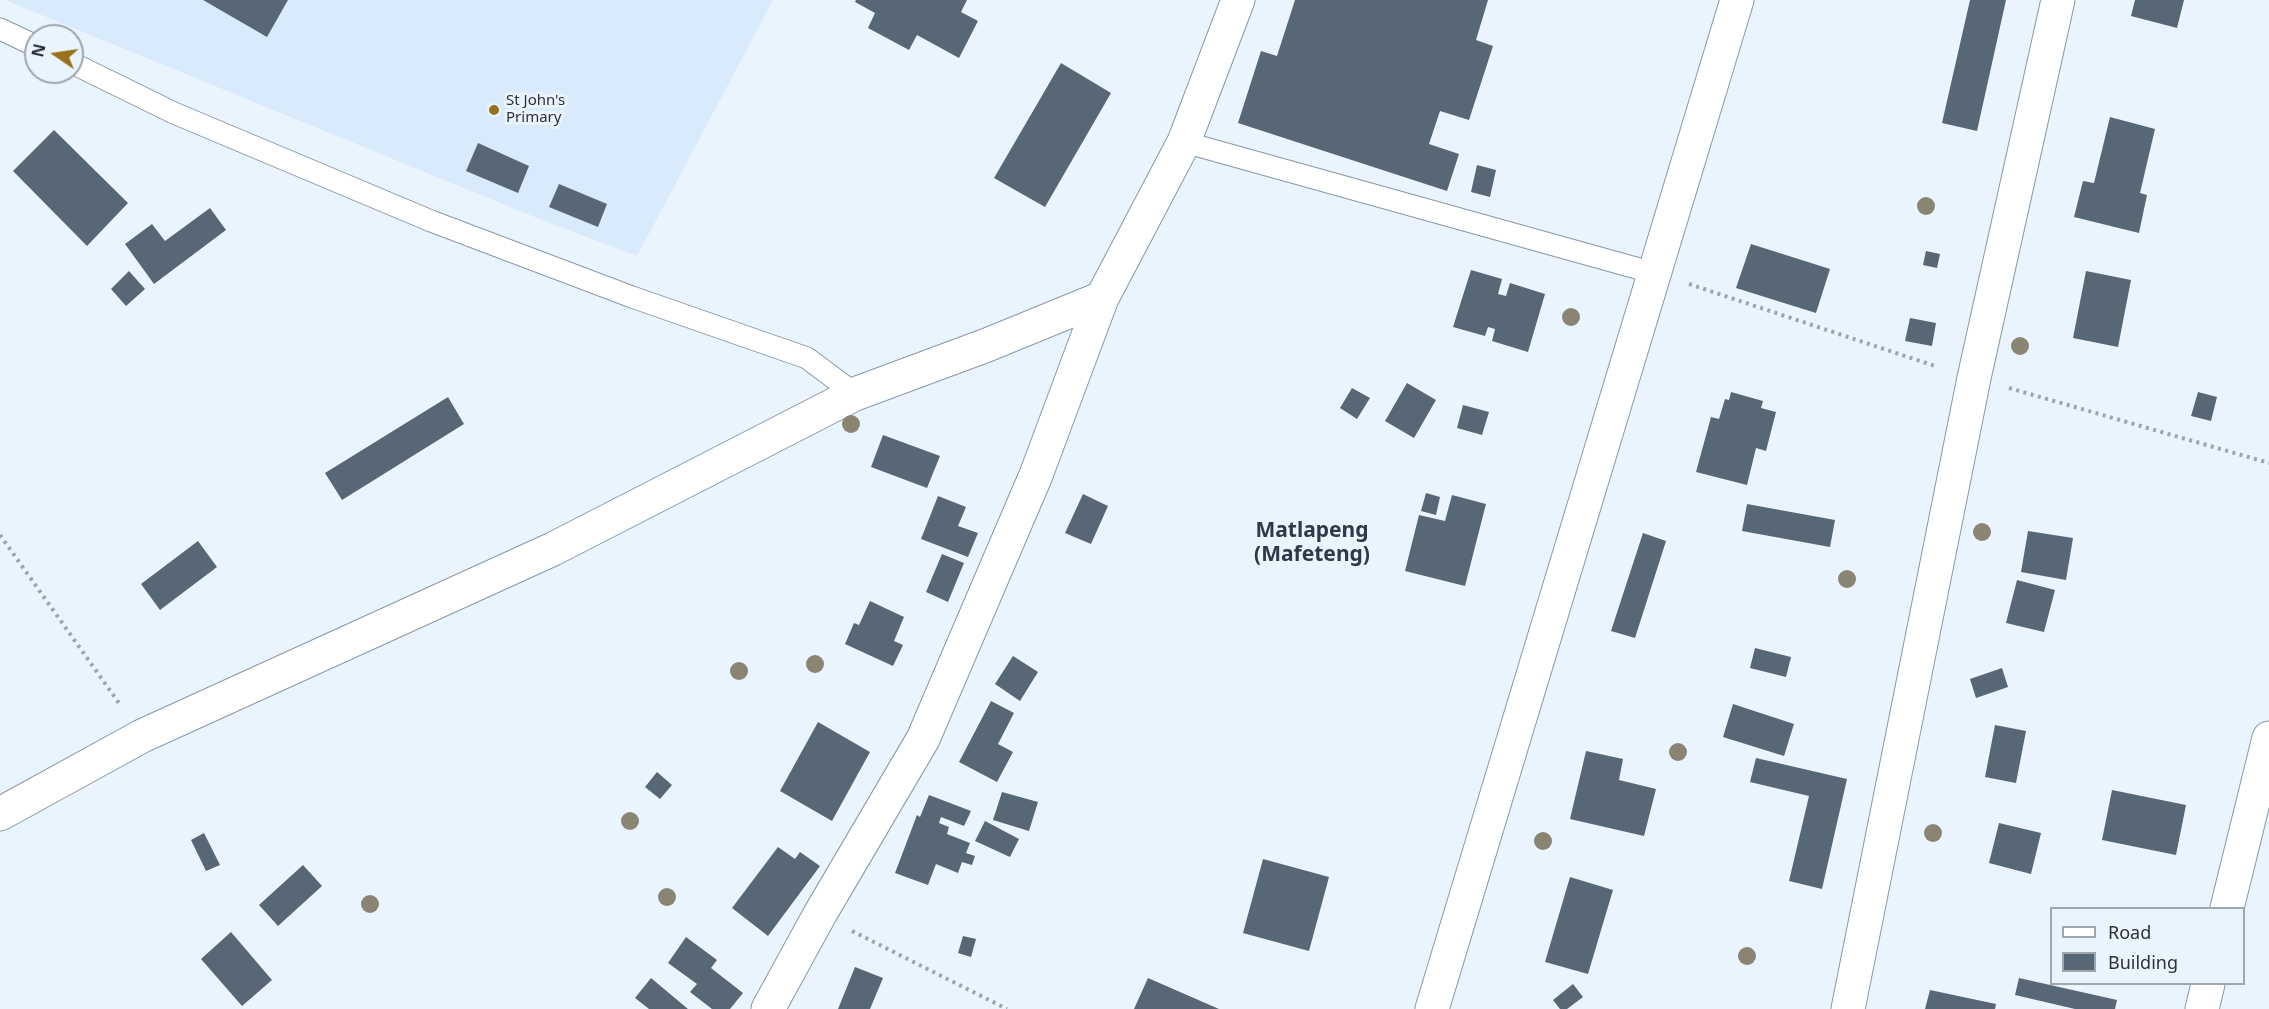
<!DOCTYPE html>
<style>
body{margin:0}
#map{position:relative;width:2269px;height:1009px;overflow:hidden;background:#eaf4fe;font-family:"Noto Sans",sans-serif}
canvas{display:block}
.legend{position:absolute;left:2050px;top:907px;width:195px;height:78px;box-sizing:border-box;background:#eaf4fe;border:2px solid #9ea6ae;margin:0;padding:8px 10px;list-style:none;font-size:18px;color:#2b3137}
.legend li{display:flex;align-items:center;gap:12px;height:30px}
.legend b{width:30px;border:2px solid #9ea6ae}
.north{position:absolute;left:24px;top:24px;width:60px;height:60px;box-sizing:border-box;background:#eaf4fe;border:2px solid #9ea6ae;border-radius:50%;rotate:283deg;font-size:16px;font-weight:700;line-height:24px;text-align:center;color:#2b3137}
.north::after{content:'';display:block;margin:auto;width:21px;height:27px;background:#97721c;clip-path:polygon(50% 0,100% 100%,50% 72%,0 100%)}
</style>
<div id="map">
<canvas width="2269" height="1009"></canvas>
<ul class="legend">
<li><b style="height:8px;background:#fff"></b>Road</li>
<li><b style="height:16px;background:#586775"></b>Building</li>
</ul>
<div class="north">N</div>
</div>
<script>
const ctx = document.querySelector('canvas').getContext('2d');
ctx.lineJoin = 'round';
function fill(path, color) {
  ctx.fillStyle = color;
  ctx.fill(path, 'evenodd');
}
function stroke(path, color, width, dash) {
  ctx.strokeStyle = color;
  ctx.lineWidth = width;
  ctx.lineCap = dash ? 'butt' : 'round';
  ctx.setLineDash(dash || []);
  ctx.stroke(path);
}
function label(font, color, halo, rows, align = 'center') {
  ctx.font = font + ' "Noto Sans",sans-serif';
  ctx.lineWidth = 6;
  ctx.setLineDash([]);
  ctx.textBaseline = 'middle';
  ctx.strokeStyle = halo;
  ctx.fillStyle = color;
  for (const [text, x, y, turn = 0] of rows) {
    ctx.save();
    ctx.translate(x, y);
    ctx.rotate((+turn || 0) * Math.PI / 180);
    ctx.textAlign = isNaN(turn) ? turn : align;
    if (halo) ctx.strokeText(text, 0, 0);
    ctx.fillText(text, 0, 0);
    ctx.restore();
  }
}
const built = new Path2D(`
 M5 0H773L637 256 542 220Z`);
const building = new Path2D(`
 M203 0H288L267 37Z
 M856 0H967L961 12 978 21 959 58 917 35 909 50 868 28 875 13 855 2Z
 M1295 0H1488L1476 40 1493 46 1469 120 1440 111 1429 144 1459 154 1447 191 1238 123 1261 51 1277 56Z
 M1970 0H2006L1977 131 1942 123Z
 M2135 0H2184L2177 28 2131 16Z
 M1061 63 1111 93 1045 207 994 178Z
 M2110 117 2155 129 2140 193 2147 195 2139 233 2074 217 2083 181 2094 183Z
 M54 130 128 203 87 246 13 171Z
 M478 143 529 166 518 193 466 171Z
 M1477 165 1496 170 1490 197 1471 192Z
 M559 184 607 204 598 227 549 207Z
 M210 208 226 230 154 284 125 244 152 224 165 241Z
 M1751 244 1830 269 1816 313 1736 288Z
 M1926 251 1940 254 1937 268 1923 265Z
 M1471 270 1502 279 1498 294 1506 296 1510 283 1545 294 1528 352 1492 341 1495 329 1488 327 1485 336 1453 327Z
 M129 271 145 289 126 306 111 289Z
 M2086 271 2131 280 2118 347 2073 338Z
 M1910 318 1936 323 1932 346 1905 341Z
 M1407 383 1436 400 1414 438 1385 421Z
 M1352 388 1370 398 1357 419 1340 408Z
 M1731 392 1763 401 1761 408 1776 412 1766 451 1756 448 1747 485 1696 472 1711 417 1719 419 1725 399 1729 400Z
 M2198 392 2217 397 2211 421 2191 416Z
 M448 397 464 424 342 500 325 473Z
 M1463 405 1489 412 1482 435 1457 428Z
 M883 435 940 456 927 488 871 467Z
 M1426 493 1440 497 1436 515 1421 511Z
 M1083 494 1108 506 1091 544 1065 533Z
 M1452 495 1486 504 1465 586 1405 571 1419 515 1445 521Z
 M938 496 966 507 958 526 978 533 968 557 921 539Z
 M1747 504 1835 520 1830 547 1742 531Z
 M2028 531 2073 538 2066 580 2021 572Z
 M1643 533 1666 541 1635 638 1611 631Z
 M198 541 217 567 160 610 141 584Z
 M942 554 964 563 948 602 926 592Z
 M2017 580 2055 590 2044 632 2006 623Z
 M870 601 904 617 894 641 903 645 893 666 845 644 854 623 859 625Z
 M1755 648 1791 657 1786 677 1750 668Z
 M1013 656 1038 672 1020 701 995 684Z
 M2002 668 2008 687 1976 698 1970 679Z
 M991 701 1014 713 998 744 1013 752 997 782 959 762Z
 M1733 704 1794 724 1784 756 1723 737Z
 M818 722 870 752 832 821 780 791Z
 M1995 725 2026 731 2016 783 1985 777Z
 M1586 751 1623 759 1619 780 1656 789 1644 836 1570 819Z
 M1756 758 1847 779 1822 889 1789 881 1809 796 1750 782Z
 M657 772 672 785 660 799 645 787Z
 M2112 790 2186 805 2176 855 2102 840Z
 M1002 792 1038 802 1029 831 993 820Z
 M929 795 971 811 964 826 941 817 939 823 949 827 947 834 970 843 966 853 975 856 972 865 962 862 958 873 936 864 928 885 895 873 917 815 920 817Z
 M985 821 1019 839 1010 857 975 841Z
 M1999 823 2041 833 2031 874 1989 863Z
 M204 833 220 865 206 871 191 840Z
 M778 847 795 859 800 852 820 866 768 936 732 908Z
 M1263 859 1329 877 1309 951 1243 933Z
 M303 865 322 886 278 926 259 905Z
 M1570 877 1613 890 1588 974 1545 962Z
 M231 932 272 980 242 1006 201 959Z
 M963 936 976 939 971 957 958 953Z
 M686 937 717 960 711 968 743 993 730 1009H712L690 992 697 984 668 963Z
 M855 967 883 978 870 1009H838Z
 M651 978 688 1009H649L635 998Z
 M1148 978 1219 1009H1134Z
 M2019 978 2117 1000 2115 1009H2075L2015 995Z
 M1573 984 1583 997 1567 1009H1560L1553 1000Z
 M1930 990 1996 1004 1995 1009H1925Z`);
const path = new Path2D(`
 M1689 284 1938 367
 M2009 388 2269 463
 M0 535 121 706
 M852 931 1007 1009`);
const lane = new Path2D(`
 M0 29 36 46
 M72 63 174 113 431 221 632 297 807 358 855 394
 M1184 142 1654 273`);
const street = new Path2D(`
 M0 814 142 736 553 549 855 394 987 345 1102 298
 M2227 908 2269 738
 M768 1009 820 914 923 739 1036 475 1102 298 1184 142 1238 0
 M1848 1009 1974 378 2058 0
 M2202 1009 2208 984`);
const secondary = new Path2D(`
 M1432 1009 1737 0`);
const trees = [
 [1926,206],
 [1571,317],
 [2020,346],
 [851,424],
 [1982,532],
 [1847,579],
 [815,664],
 [739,671],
 [1678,752],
 [630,821],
 [1933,833],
 [1543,841],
 [667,897],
 [370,904],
 [1747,956]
];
const markers = [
 [494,110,6,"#97721c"]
];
const poiNames = [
 ["St John's",506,101],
 ["Primary",506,118]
];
const districtNames = [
 ["Matlapeng",1312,531],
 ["(Mafeteng)",1312,555]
];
fill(built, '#d8eafc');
fill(building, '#586775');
stroke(lane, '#8898a7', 23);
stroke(street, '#8898a7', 35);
stroke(secondary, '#8898a7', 35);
stroke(path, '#9ca4ad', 4, [3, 4.5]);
stroke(lane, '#fff', 21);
stroke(street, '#fff', 33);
stroke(secondary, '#fff', 33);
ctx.fillStyle = '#8a8573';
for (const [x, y] of trees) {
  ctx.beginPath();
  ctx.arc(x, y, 9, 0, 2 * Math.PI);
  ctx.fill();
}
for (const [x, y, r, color] of markers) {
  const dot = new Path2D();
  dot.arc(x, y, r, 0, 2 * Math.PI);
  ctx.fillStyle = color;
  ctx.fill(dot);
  stroke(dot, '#eaf4fe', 2);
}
label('15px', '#2b3137', '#eaf4fe', poiNames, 'left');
label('bold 21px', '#2d3b48', '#eaf4fe', districtNames);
</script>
